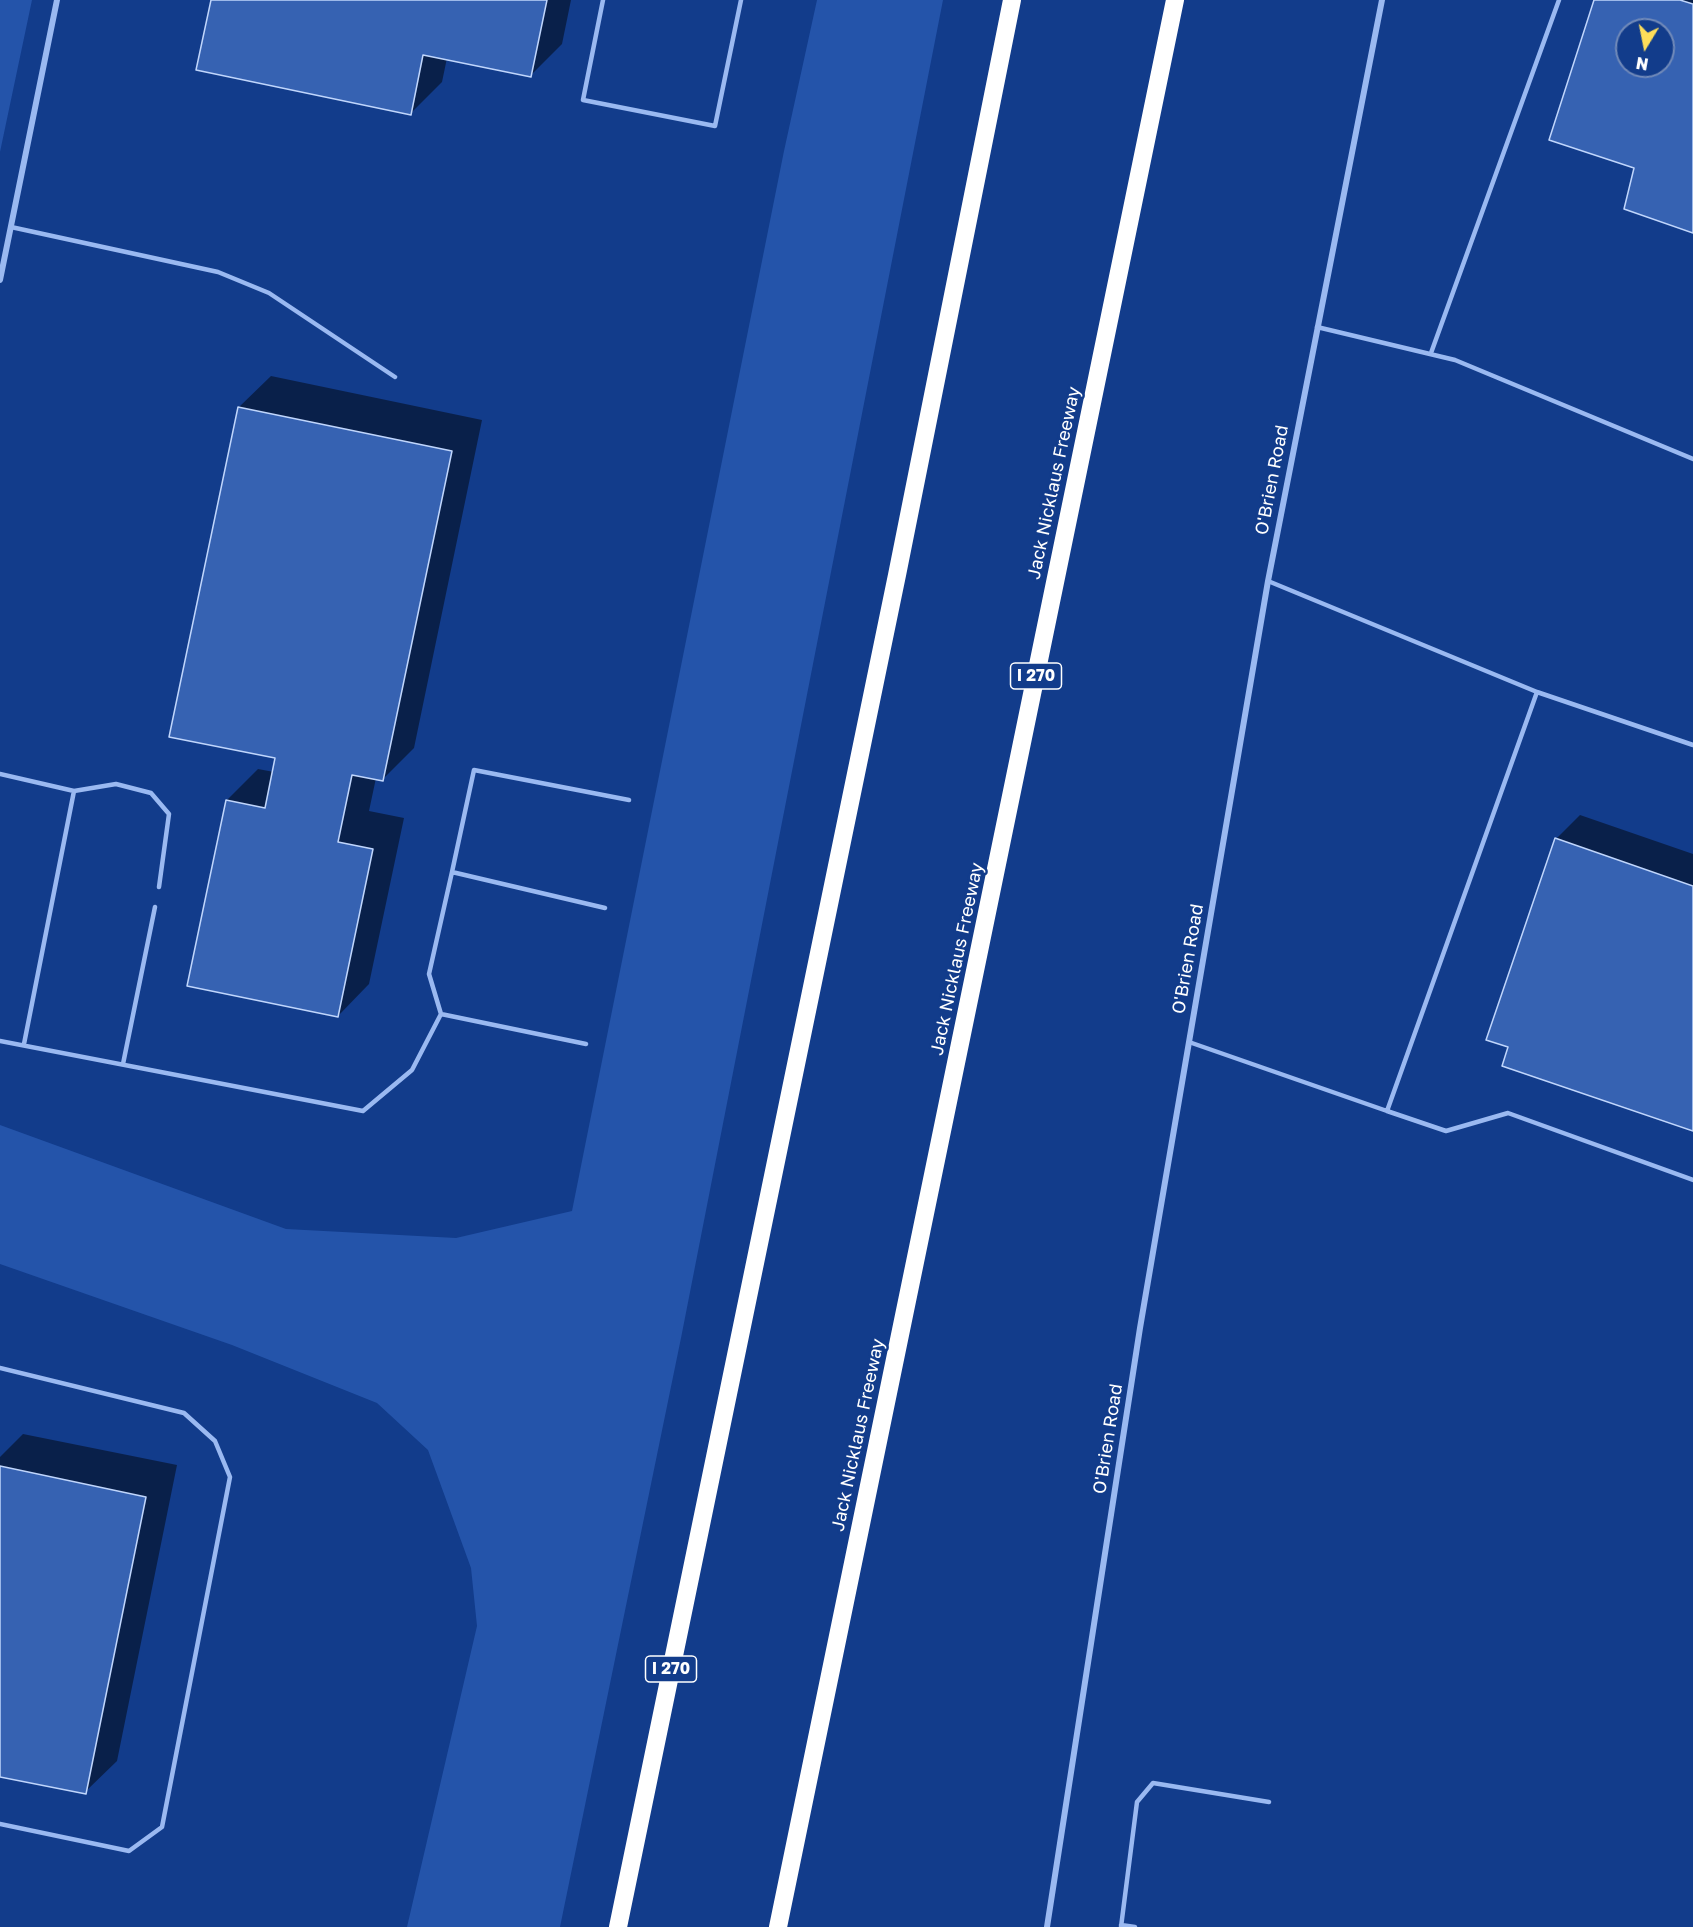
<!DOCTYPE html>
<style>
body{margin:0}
#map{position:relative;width:1693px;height:1927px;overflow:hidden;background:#123c8b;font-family:"Golos Text",sans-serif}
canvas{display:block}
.north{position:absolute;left:1615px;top:18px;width:60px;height:60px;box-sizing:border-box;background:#123c8b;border:2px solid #718ab9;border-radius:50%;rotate:190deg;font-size:16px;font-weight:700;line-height:24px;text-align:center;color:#fff}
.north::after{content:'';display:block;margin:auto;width:21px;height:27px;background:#ffde59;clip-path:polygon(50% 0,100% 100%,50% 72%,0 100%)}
</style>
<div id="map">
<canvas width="1693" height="1927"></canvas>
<div class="north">N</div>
</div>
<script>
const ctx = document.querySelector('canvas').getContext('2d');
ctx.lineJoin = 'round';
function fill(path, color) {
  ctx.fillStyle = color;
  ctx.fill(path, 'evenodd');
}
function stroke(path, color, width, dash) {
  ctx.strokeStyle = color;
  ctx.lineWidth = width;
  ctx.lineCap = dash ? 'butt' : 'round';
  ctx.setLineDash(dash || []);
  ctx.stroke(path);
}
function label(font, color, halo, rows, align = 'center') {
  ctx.font = font + ' "Golos Text",sans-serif';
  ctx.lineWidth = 5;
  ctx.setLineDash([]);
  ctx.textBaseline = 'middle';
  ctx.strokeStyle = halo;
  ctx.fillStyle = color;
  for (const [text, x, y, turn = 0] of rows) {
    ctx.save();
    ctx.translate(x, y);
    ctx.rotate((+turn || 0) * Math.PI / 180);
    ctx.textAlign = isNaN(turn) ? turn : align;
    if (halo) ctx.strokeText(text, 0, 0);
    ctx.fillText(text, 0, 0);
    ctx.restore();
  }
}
const green = new Path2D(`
 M0 0H32L0 152Z
 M817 0H943L681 1338 560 1927H407L477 1626 471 1568 428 1450 377 1403 232 1345 0 1264V1125L286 1229 456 1238 572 1211 784 151Z`);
const shadow = new Path2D(`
 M212 0H571L562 44 530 76 447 58 442 82 410 114Z
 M1595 0H1693V232L1636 167ZM1627 30H1663V66H1627Z
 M271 376 482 420 414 748 383 779 376 778 369 811 404 818 369 984 338 1016 227 800 258 769 274 772 277 757 239 407Z
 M1580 815 1693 854V1129L1510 1046 1556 839Z
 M23 1434 177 1465 117 1761 85 1792 0 1775V1457Z`);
const building = new Path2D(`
 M211 0H547L531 77 423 55 411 115 196 70Z
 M1594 0H1680L1693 4V233L1624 209 1634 168 1549 140ZM1627 30H1663V66H1627Z
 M238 407 452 451 383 781 352 775 338 842 373 849 338 1017 187 986 226 800 265 808 275 758 169 737Z
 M1555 838 1693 886V1131L1502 1066 1508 1047 1486 1040Z
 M0 1466 146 1497 86 1794 0 1777Z`);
const lane = new Path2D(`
 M603 0 583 100 715 126 741 0
 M11 227 218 272 269 293 395 377
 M1317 327 1455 360 1693 459
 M1431 353 1559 0
 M1268 581 1537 692 1693 745
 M0 774 74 791 24 1044
 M74 791 116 784 151 793 169 814 159 887
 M452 872 474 770 629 800
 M441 1014 429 974 452 872 605 908
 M0 1041 363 1111 412 1070 441 1014 586 1044
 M1189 1042 1387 1111 1537 692
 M123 1064 155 907
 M1387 1111 1446 1131 1508 1113 1693 1180
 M0 1368 184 1413 215 1441 230 1477 162 1827 129 1851 0 1824
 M1121 1925 1135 1927
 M1121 1927 1137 1802 1153 1783 1269 1802`);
const street = new Path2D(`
 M0 280 57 0
 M1047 1927 1140 1328 1268 581 1382 0`);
const highway = new Path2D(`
 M618 1927 897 575 1012 0
 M778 1927 1175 0`);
const shields = [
 [1036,676,51],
 [671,1669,51]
];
const shieldNames = [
 ["I 270",1036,676],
 ["I 270",671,1669]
];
const streetNames = [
 ["O'Brien Road",1272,480,-79],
 ["Jack Nicklaus Freeway",1054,483,-78],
 ["Jack Nicklaus Freeway",957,959,-78],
 ["O'Brien Road",1188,959,-80],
 ["Jack Nicklaus Freeway",858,1435,-78],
 ["O'Brien Road",1108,1439,-81]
];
fill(green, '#2454aa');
fill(shadow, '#0007');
fill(building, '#3662b2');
stroke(building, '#c0d6fc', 1.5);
stroke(lane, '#9ab9f1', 4.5);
stroke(street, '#9ab9f1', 6);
stroke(highway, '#fff', 18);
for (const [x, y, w] of shields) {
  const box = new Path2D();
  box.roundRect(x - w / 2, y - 13, w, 26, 4.5);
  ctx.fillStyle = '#123c8b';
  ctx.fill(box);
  stroke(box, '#fff', 1.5);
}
label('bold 16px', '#fff', null, shieldNames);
label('18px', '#fff', '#123c8b', streetNames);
</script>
